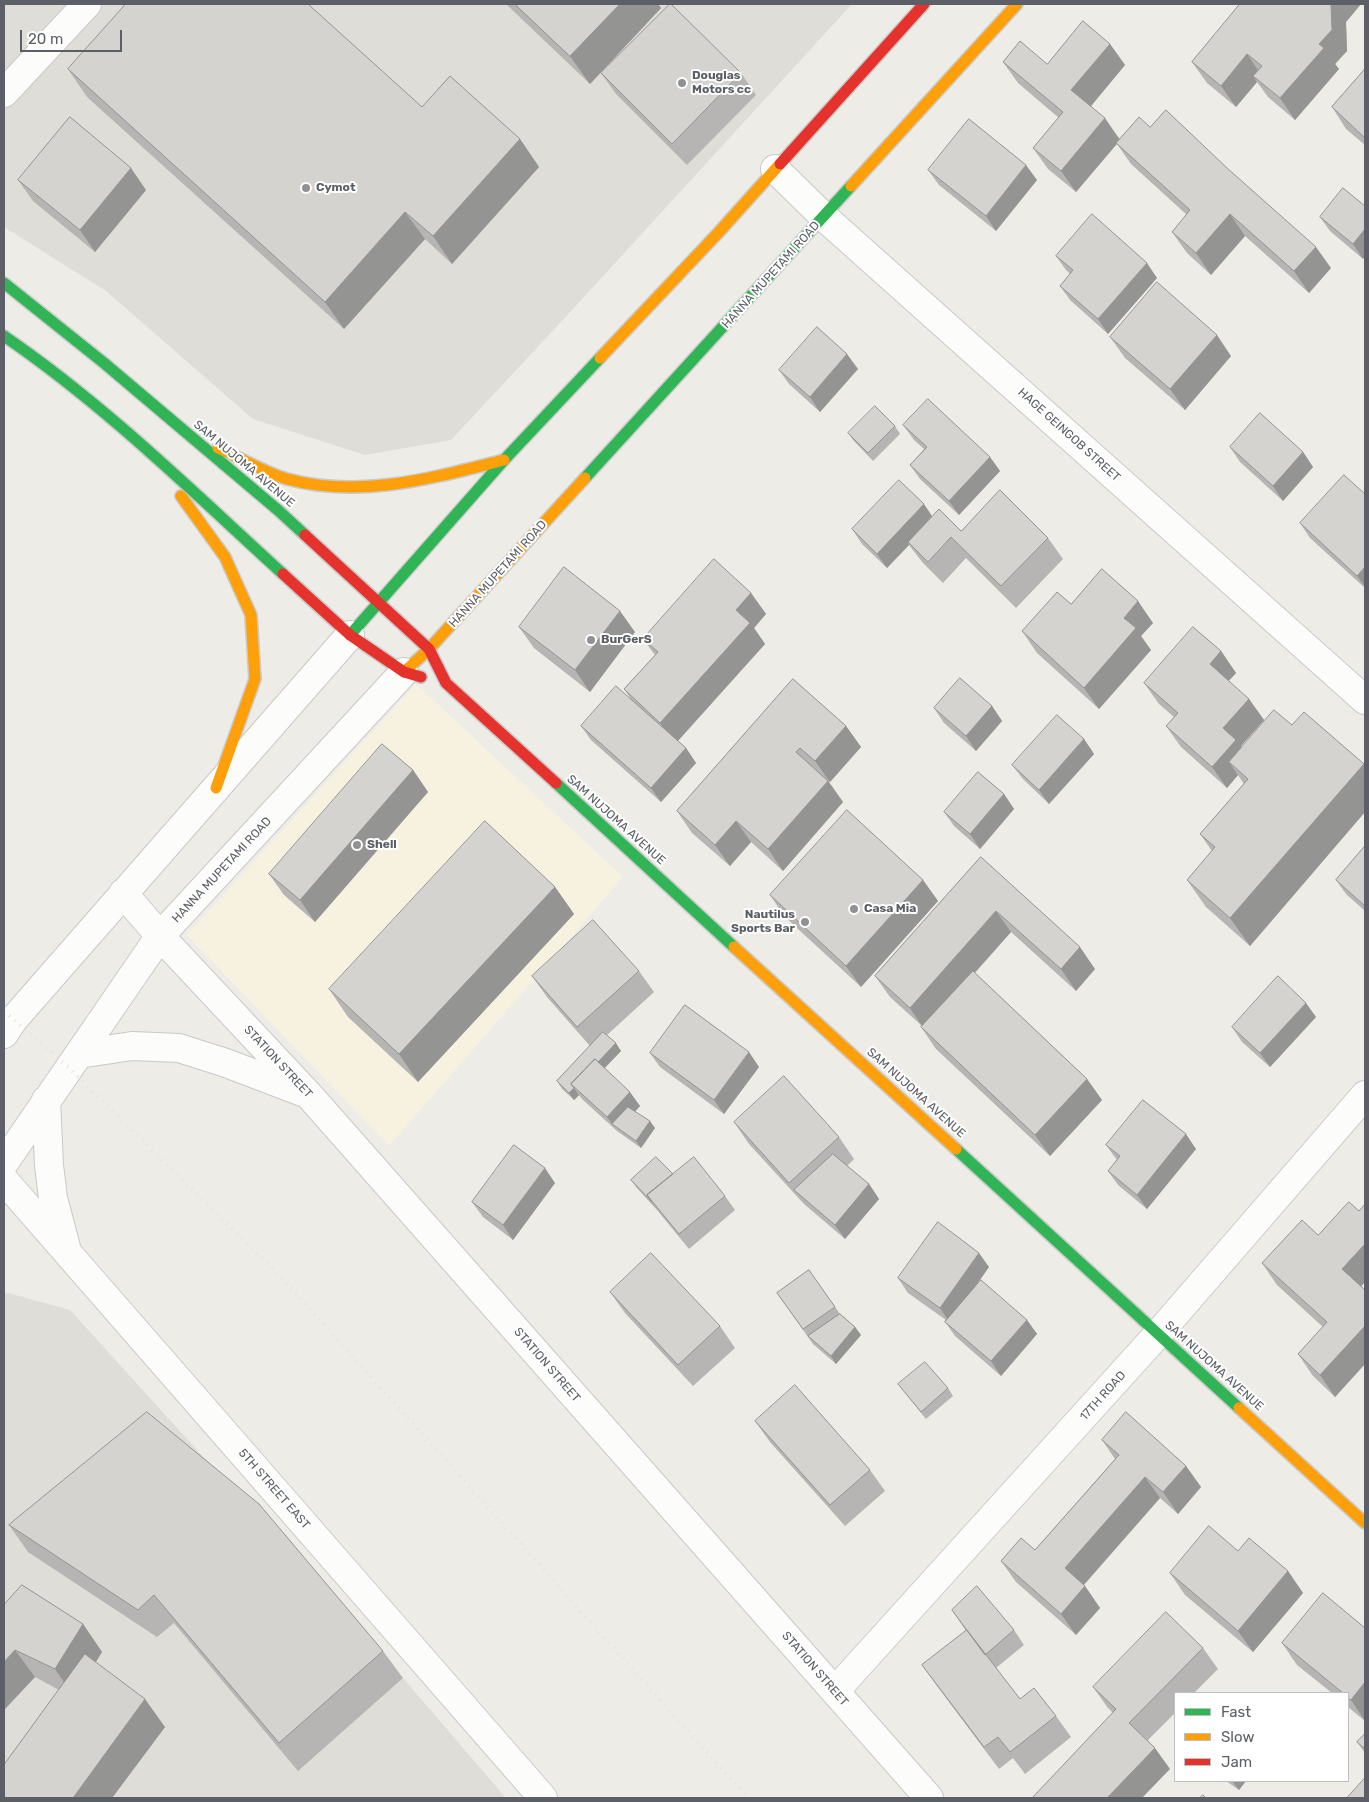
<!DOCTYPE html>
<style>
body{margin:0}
#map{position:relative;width:1369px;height:1802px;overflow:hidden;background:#edece7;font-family:Rubik,sans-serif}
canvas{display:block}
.frame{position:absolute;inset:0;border:5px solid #5c6066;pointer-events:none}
.legend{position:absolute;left:1174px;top:1692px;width:175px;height:90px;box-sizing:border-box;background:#fff;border:1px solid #bebfc2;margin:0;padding:6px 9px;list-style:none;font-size:15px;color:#5c6066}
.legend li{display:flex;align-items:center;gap:10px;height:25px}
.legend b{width:25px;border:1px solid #bebfc2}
.scale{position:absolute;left:20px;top:30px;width:102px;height:22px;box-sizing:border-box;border:2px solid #5c6066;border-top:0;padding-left:6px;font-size:15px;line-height:18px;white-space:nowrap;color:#5c6066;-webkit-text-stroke:4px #fff;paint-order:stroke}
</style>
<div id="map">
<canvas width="1369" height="1802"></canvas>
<div class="frame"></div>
<ul class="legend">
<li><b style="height:6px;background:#30b455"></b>Fast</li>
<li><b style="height:6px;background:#ff9f0a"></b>Slow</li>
<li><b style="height:6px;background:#e5322d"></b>Jam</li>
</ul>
<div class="scale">20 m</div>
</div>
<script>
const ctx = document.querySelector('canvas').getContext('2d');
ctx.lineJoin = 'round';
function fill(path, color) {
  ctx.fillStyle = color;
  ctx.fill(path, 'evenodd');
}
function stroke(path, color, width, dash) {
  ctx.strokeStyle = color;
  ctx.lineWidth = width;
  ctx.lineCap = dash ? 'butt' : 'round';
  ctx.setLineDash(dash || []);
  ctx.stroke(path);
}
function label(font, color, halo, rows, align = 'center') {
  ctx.font = font + ' Rubik,sans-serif';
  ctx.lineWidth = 4;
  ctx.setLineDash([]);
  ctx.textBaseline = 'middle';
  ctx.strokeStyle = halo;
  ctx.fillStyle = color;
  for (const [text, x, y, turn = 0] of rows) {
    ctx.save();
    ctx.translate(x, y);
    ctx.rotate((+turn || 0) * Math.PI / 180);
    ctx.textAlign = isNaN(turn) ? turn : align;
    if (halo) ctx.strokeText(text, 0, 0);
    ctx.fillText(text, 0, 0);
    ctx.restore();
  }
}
const commercial = new Path2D(`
 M416 684 623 877 389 1146 187 935Z`);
const industrial = new Path2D(`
 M4 4H852L572 310 451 440 365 455 253 419 106 291 4 227Z
 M8 1293 70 1310 384 1656 506 1798H4V1294Z`);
const street = new Path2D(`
 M4 93 87 4
 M775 169 824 217 1365 700
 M123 893 160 936 308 1094 929 1798
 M4 1034 14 1019 350 635
 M79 1054 132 1046 179 1048 226 1063 302 1092
 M46 1100 49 1165 53 1198 66 1247
 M4 1163 160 936 404 672
 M4 1180 543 1798
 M835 1691 1158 1334 1365 1095`);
const fast = new Path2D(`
 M4 283 104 363 279 511 305 535
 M4 336C105 405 193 492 283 574
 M585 478 851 186
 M350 635 504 460 600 358
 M556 783 734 947
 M956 1149 1239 1408`);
const slow = new Path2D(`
 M851 186 1017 4
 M600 358 719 232 780 164
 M218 448C241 458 263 472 287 479 360 499 433 478 504 460
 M181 496 225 557 251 615 255 679 216 788
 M404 672 429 649 585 478
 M734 947 956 1149
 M1239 1408 1365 1523`);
const jam = new Path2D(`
 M780 164 924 4
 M305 535 429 649 446 683 556 783
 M283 574 350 635 404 672 421 677`);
const rail = new Path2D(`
 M4 1011 68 1067 285 1281 748 1798`);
const wall = new Path2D(`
 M506 4H658L661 8 590 84Z
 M1240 4H1361L1346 22 1347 51 1335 64 1339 69 1295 120 1268 97 1257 82 1236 107 1207 83 1192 62Z
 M1110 44 1125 65 1091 106 1120 139 1150 127 1331 268 1309 293 1245 236 1211 275 1187 253 1172 232 1187 215 1131 164 1117 144 1076 192 1048 169 1033 148 1059 118 1018 83 1003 62 1047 64Z
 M68 69 422 107 520 139 539 167 452 264 425 239 344 329 87 97Z
 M1365 69V145L1346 129 1332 107Z
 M601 73H741L756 95 687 165 616 94Z
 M928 170 1037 180 996 231 939 185Z
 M18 180 146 190 95 252 33 201Z
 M1365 206V256L1363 259 1330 231 1320 217Z
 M1056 256 1157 278 1108 334 1070 300 1060 286 1070 274 1066 270Z
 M1110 337 1231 356 1185 410 1125 358Z
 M858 369 820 412 789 384 779 370Z
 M903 425 990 457 1000 471 959 515 920 479 910 465 924 449 914 440Z
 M895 426 900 434 873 461 853 440 848 433Z
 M1230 447 1303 452 1313 467 1283 501 1240 462Z
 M1365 494V588L1310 538 1300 523Z
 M932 516 961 531 1048 538 1063 559 1016 608 966 558 943 583 923 563 909 545 887 568 862 544 852 529Z
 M751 593 766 614 754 628 765 644 678 741 686 748 696 763 661 802 591 740 581 726 631 699 624 689 655 655 643 639Z
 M1153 623 1141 636 1151 650 1099 709 1037 653 1022 631Z
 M519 627 635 632 590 692 534 648Z
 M1221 651 1236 673 1228 681 1249 699 1264 720 1241 746V748L1292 725 1365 766V812L1250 946 1206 907 1187 880 1212 851 1200 834 1244 784 1238 775 1227 788 1181 747 1166 726 1174 717 1159 704 1144 683Z
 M793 679 846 726 861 747 830 782H829L843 802 783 871 751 842 730 866 692 833 677 811Z
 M992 706 1002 721 976 751 944 723 934 708Z
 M1084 739 1094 754 1049 804 1023 779 1012 765Z
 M413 770 428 792 315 922 284 895 269 874Z
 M1004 794 1014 809 980 849 954 826 944 812Z
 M1365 846V911L1346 894 1336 880Z
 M981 857 1095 969 1076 991 1011 932 975 973 1087 1079 1102 1100 1050 1156 936 1049 921 1027 922 1026 890 997 875 976Z
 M923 880 938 901 861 987 785 917 770 895Z
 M555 887 574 914 418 1082 348 1017 329 989Z
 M639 971 654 992 607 1035 621 1051 604 1068 640 1106 635 1112 655 1128 641 1148 617 1131 582 1099 579 1095 574 1100 562 1089 557 1081 590 1046 547 997 532 976Z
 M1316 1017 1270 1067 1242 1042 1232 1027Z
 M650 1053 759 1067 724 1114 660 1067Z
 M734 1122 839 1137 854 1159 847 1166 869 1184 879 1199 845 1239 804 1204 749 1144Z
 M1106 1145 1196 1149 1147 1209 1118 1185 1108 1171 1117 1160Z
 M673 1174 725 1196 735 1210 689 1249 657 1210 636 1187 631 1180Z
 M555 1183 513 1240 483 1217 472 1202Z
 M1365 1204V1282L1361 1286 1365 1290V1364L1335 1397 1313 1376 1298 1354 1323 1327 1277 1285 1262 1263 1318 1235 1359 1211Z
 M989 1267 975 1286 1027 1320 1037 1334 1001 1376 955 1336 945 1322 946 1320 908 1293 898 1278Z
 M809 1270 840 1314 855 1327 861 1335 836 1364 813 1344 777 1293Z
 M610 1292 720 1326 735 1348 693 1386 625 1313Z
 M898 1384 948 1388 953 1396 926 1419Z
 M755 1421 870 1470 885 1491 845 1526 770 1442Z
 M1102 1440 1186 1466 1201 1487 1178 1514 1160 1498 1084 1585 1100 1608 1076 1635 1016 1582 1001 1561 1035 1550 1115 1459Z
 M9 1525 383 1651 403 1678 298 1771 174 1623 157 1637 28 1552Z
 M1238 1551 1288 1571 1303 1593 1253 1652 1185 1595 1170 1573Z
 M4 1605 83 1624 102 1652 96 1662 165 1727 112 1798H4L59 1690 35 1677 4 1710Z
 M952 1610 1014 1630 1024 1645 996 1668 1020 1699 1056 1716 1071 1737 1025 1774 1013 1758 999 1769 937 1686 922 1665 966 1631Z
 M1365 1628V1721L1348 1707V1693H1332L1297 1665 1282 1643Z
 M1203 1648 1218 1669 1194 1693H1175V1713L1148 1740 1170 1769 1108 1708 1093 1687Z
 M1365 1734V1753L1357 1742Z
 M1226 1781H1246L1239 1790Z`);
const shadedWall = new Path2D(`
 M620 4H658L661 8 590 84 570 56Z
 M1331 4H1361L1346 22 1347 51 1335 64 1339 69 1295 120 1280 98 1319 44Z
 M1110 44 1125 65 1086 112 1071 90Z
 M1247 54 1262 76H1253L1257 82 1236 107 1221 86Z
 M1105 118 1120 140 1076 192 1061 171Z
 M520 139 539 167 452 264 433 236Z
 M1026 165 1037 180 996 231 986 216Z
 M131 168 146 190 95 252 80 230Z
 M405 212 425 239 344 329 325 302Z
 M1230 214 1245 236 1211 275 1196 253Z
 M1365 229V256L1363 259 1353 244Z
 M1316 247 1331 268 1309 293 1294 271Z
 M1147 263 1157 278 1108 334 1098 319Z
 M1217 335 1231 356 1185 410 1170 389Z
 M847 354 858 369 820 412 810 397Z
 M1303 452 1313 467 1283 501 1273 486Z
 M990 457 1000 471 959 515 949 501Z
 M924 504 934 519 908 542 909 545 887 568 877 554Z
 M1365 567V587L1357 576Z
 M751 593 766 614 754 628 765 644 675 744 660 723 736 610Z
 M1138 601 1153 623 1141 636 1151 650 1099 709 1084 688 1124 618Z
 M620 611 635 632 590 692 575 670Z
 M1221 651 1236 673 1225 685 1210 664Z
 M1249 699 1264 720 1241 746 1251 761 1229 762 1238 775 1227 788 1212 767 1223 728Z
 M992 706 1002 721 976 751 966 736Z
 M846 726 861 747 830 782 815 761Z
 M1084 739 1094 754 1049 804 1039 790Z
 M686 748 696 763 661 802 651 788Z
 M1364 764 1365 766V812L1250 946 1230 918Z
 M413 770 428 792 315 922 300 900Z
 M828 781 843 802 783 871 768 849Z
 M1004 794 1014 809 980 849 970 834Z
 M736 821 751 842 730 866 715 845Z
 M923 880 938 901 861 987 846 966Z
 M555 887 574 914 418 1082 399 1054Z
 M996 911 1011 932 924 1029 910 1008Z
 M1080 947 1095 969 1076 991 1061 969Z
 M1306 1003 1316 1017 1270 1067 1260 1053Z
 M616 1043 621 1051 581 1093 575 1087Z
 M749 1052 759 1067 724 1114 714 1100Z
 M1087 1079 1102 1100 1050 1156 1035 1135Z
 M574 1088 579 1095 574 1100 569 1093Z
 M630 1092 640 1106 619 1129 612 1124 607 1117Z
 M650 1121 655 1128 641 1148 636 1141Z
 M1186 1134 1196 1149 1147 1209 1137 1195Z
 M545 1168 555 1183 513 1240 503 1225Z
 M869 1184 879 1199 845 1239 835 1225Z
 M1365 1244V1282L1357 1291 1342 1269Z
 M979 1253 989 1267 950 1323 940 1308Z
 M1027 1320 1037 1334 1001 1376 991 1361Z
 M1365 1326V1364L1335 1397 1320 1375Z
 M855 1327 861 1335 836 1364 831 1356Z
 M1186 1466 1201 1487 1178 1514 1163 1492Z
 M1145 1477 1160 1498 1080 1589 1065 1568Z
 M1288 1571 1303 1593 1253 1652 1238 1631Z
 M1085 1586 1100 1608 1076 1635 1061 1614Z
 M83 1624 102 1652 74 1697 55 1669Z
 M15 1650 35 1677 4 1710V1662Z
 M1365 1682V1721L1351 1700Z
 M145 1699 165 1727 112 1798H73Z
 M1155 1748 1170 1769 1142 1798H1107Z
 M1232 1781H1246L1239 1790Z`);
const building = new Path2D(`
 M126 4H308L422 107 450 76 520 139 433 236 405 212 325 302 68 69Z
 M515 4H620L570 56Z
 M670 4H671L741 73 672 144 601 73Z
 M1240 4H1331L1332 30 1319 44 1324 48 1280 98 1253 76 1262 66 1247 54 1221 86 1192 62Z
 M1083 21 1110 44 1071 90 1105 118 1061 171 1033 148 1063 112 1003 62 1020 41 1047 64Z
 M1365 69V138L1332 107Z
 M1166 110 1227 168 1316 247 1294 271 1230 214 1196 253 1172 232 1190 210 1116 143 1139 117 1150 127Z
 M70 117 131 168 80 230 18 180Z
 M969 119 1026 165 986 216 928 170Z
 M1343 188 1365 206V229L1353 244 1320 217Z
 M1092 214 1147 263 1098 319 1060 286 1073 270 1056 256Z
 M1157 282 1217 335 1170 389 1110 337Z
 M817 327 847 354 810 397 779 370Z
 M928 399 990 457 949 501 910 465 927 447 903 425Z
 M875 406 895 426 868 453 848 433Z
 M1260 413 1303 452 1273 486 1230 447Z
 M1344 475 1365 494V567L1357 576 1300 523Z
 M899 480 924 504 877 554 852 529Z
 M1000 490 1048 538 1001 586 951 537 928 562 908 542 939 509 961 531Z
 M714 559 751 593 736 610 750 623 660 723 624 689 658 652 643 639Z
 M564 567 620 611 575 670 519 627Z
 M1102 569 1138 601 1124 618 1136 628 1084 688 1022 631 1057 592 1071 604Z
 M1193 627 1221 651 1210 664 1249 699 1223 728 1236 740 1212 767 1166 726 1178 713 1144 683Z
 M960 678 992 706 966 736 934 708Z
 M793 679 846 726 815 761 800 748 796 752 828 781 768 849 736 821 715 845 677 811Z
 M616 686 686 748 651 788 581 726Z
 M1274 710 1292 725 1304 712 1364 764 1230 918 1187 880 1215 847 1200 834 1248 779 1229 762Z
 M1057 715 1084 739 1039 790 1012 765Z
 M382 744 413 770 300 900 269 874Z
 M978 772 1004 794 970 834 944 812Z
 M847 810 923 880 846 966 770 895Z
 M485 821 555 887 399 1054 329 989Z
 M1365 846V906L1336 880Z
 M981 857 1080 947 1061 969 996 911 910 1008 875 976Z
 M593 920 639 971 577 1027 532 976Z
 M973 971 1087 1079 1035 1135 921 1027Z
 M1278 976 1306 1003 1260 1053 1232 1027Z
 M685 1005 749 1052 714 1100 650 1053Z
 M603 1032 616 1043 598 1062 595 1059 571 1084 574 1088 569 1093 557 1081Z
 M595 1059 630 1092 607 1117 571 1084Z
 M784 1076 839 1137 789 1183 734 1122Z
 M1143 1100 1186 1134 1137 1195 1108 1171 1120 1156 1106 1145Z
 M628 1107 650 1121 636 1141 612 1124Z
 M514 1145 545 1168 503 1225 472 1202Z
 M833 1154 869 1184 835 1225 794 1190Z
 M656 1157 673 1174 647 1195 652 1202 631 1180Z
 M694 1157 725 1196 679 1234 647 1195Z
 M1349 1202 1359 1211 1365 1204V1244L1342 1269 1365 1290V1326L1320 1375 1298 1354 1327 1322 1262 1263 1302 1220 1318 1235Z
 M938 1222 979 1253 940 1308 898 1278Z
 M651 1253 720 1326 678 1365 610 1292Z
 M809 1270 835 1307 803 1329 777 1293Z
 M981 1280 1027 1320 991 1361 945 1322Z
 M840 1314 855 1327 831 1356 808 1336Z
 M925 1362 948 1388 921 1412 898 1384Z
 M795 1385 870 1470 830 1505 755 1421Z
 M147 1412 259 1504 383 1651 279 1743 154 1595 138 1610 9 1525Z
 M1126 1412 1186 1466 1163 1492 1145 1477 1065 1568 1085 1586 1061 1614 1001 1561 1021 1538 1035 1550 1119 1455 1102 1440Z
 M1209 1526 1238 1551 1249 1538 1288 1571 1238 1631 1170 1573Z
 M22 1585 83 1624 55 1669 15 1650 4 1662V1605Z
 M977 1586 1014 1630 985 1655 952 1610Z
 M1323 1593 1365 1628V1682L1351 1700 1348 1698V1693H1343L1282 1643Z
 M1166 1612 1203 1648 1129 1723 1155 1748 1107 1798H1032L1116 1709 1093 1687Z
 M967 1630 1020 1699 1034 1688 1056 1716 1010 1752 998 1737 984 1747 922 1665Z
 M85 1654 145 1699 73 1798H4V1765Z
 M1365 1734V1749L1357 1742Z
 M1365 1778V1798H1347Z
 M1203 1795 1206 1798H1200Z`);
const markers = [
 [682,83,5,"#8f9193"],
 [306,188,5,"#8f9193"],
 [591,640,5,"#8f9193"],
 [357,845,5,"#8f9193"],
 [854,909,5,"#8f9193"],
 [805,922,5,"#8f9193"]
];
const poiNames = [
 ["Douglas",692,76],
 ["Motors cc",692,90],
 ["Cymot",316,188],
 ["BurGerS",601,640],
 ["Shell",367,845],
 ["Casa Mia",864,909],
 ["Nautilus",795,915,"right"],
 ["Sports Bar",795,929,"right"]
];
const streetNames = [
 ["HANNA MUPETAMI ROAD",771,275,-48],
 ["HAGE GEINGOB STREET",1069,435,42],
 ["SAM NUJOMA AVENUE",244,464,40],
 ["HANNA MUPETAMI ROAD",498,574,-48],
 ["SAM NUJOMA AVENUE",616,820,42],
 ["HANNA MUPETAMI ROAD",222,870,-47],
 ["STATION STREET",278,1062,47],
 ["SAM NUJOMA AVENUE",916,1093,42],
 ["STATION STREET",547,1365,49],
 ["SAM NUJOMA AVENUE",1214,1366,42],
 ["17TH ROAD",1103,1396,-48],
 ["5TH STREET EAST",274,1489,49],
 ["STATION STREET",815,1669,49]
];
fill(commercial, '#f7f2e0');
fill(industrial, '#deddd8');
stroke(street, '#c9c9c8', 30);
stroke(fast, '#c9cac9', 14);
stroke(slow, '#c9cac9', 14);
stroke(jam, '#c9cac9', 14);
stroke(street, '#fcfcfb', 28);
stroke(fast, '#30b455', 11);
stroke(slow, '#ff9f0a', 11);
stroke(jam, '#e5322d', 11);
stroke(rail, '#e3e4e3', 4, [1, 6]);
fill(wall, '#b6b5b3');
fill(shadedWall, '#949492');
fill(building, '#d4d3d0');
stroke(building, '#949492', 1);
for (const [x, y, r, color] of markers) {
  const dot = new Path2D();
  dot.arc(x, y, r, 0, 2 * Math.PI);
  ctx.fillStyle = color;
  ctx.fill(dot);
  stroke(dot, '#fff', 2);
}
label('bold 12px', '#5c6066', '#fff', poiNames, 'left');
label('12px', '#5c6066', '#fff', streetNames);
</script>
